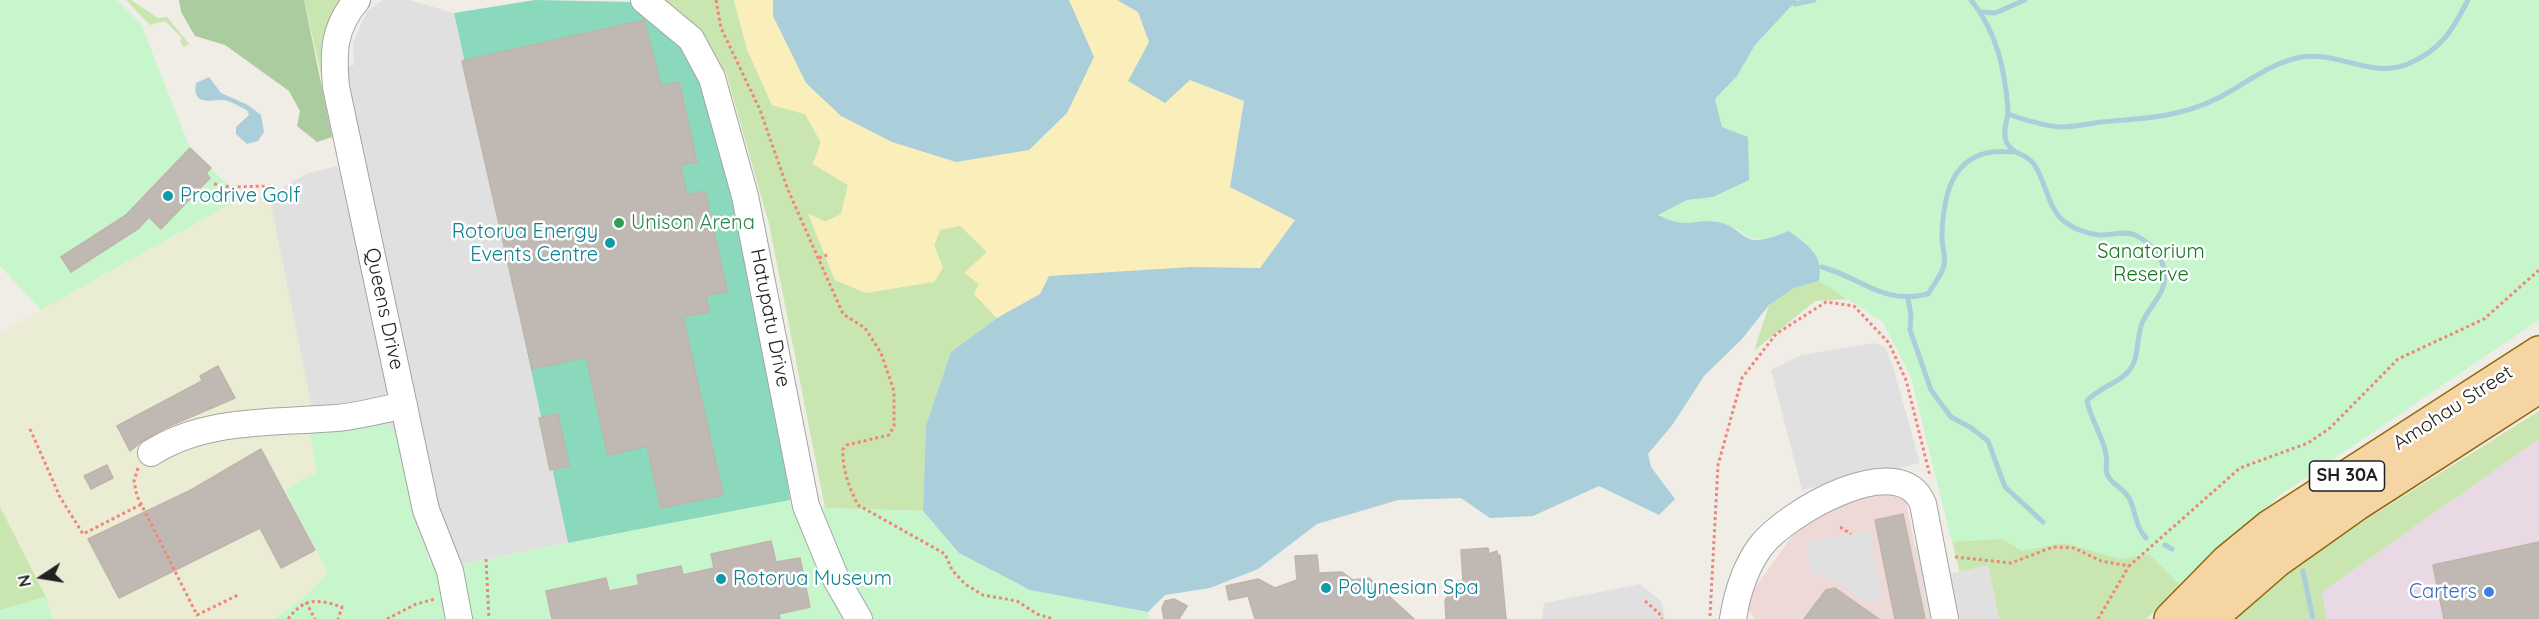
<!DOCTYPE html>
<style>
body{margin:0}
#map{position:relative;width:2539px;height:619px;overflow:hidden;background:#f0ede7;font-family:Quicksand,sans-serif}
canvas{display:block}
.north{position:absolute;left:12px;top:547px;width:60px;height:60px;-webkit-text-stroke:4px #fff;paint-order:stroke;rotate:258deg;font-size:16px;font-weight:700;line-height:24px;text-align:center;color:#202020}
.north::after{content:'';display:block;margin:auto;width:21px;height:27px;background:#202020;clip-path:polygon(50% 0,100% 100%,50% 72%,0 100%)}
</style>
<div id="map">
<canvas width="2539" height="619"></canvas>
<div class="north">N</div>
</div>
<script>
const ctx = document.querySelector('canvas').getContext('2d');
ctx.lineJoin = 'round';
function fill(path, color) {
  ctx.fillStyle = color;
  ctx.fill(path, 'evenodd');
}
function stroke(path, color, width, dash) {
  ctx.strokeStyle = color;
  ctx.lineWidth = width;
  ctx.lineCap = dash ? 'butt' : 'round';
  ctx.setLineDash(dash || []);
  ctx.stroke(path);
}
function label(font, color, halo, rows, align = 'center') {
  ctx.font = font + ' Quicksand,sans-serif';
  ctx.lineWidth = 5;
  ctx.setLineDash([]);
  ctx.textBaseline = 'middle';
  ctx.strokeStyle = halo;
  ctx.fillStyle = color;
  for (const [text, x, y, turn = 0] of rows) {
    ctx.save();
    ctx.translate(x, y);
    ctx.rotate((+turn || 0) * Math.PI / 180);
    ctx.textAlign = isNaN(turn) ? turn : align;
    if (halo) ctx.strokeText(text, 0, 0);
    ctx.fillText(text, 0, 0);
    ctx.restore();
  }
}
const commercial = new Path2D(`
 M1897 493 1906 502 1929 619H1756L1746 607 1754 589 1795 532 1829 508 1879 494Z`);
const industrial = new Path2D(`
 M2539 439V619H2327L2322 592Z`);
const farmland = new Path2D(`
 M269 195 318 431 310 433 317 472 286 491 328 573 303 598 275 619H53L46 597 0 507V333L232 203Z`);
const grass = new Path2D(`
 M126 0H131L158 18 167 17 189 44 184 47 180 42 182 38 165 21 150 25Z
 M304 0H343L329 32 322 78Z
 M662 0H734L747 49 772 105 805 114 821 142 813 164 848 185 842 214 825 222 809 214 835 280 943 268 934 245 940 230 960 225 987 252 979 285 974 294 997 318 951 352 926 425 923 511 825 508 769 224 726 73Z
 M1819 281 1850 285 2151 555 2183 587 2146 619H1999L1988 566 1960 573 1911 376 1883 322 1849 299 1815 301 1754 351 1769 305 1794 288Z
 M2539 411V439L2322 592 2327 619H2226L2313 553Z
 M0 507 46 597 31 601 0 619Z`);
const forest = new Path2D(`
 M179 0H304L332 137 317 142 297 126 300 111 289 91 225 45 195 36 181 12Z`);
const sand = new Path2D(`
 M734 0H773V16L1094 57 1069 0H1117L1138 12 1150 43 1190 80 1244 101 1230 187 1295 219 1260 268 1191 267 1040 294 997 318 974 294 979 284 964 273 987 252 960 226 940 230 934 245 943 268 934 282 866 293 835 280 808 214 825 222 841 214 848 185 813 164 821 142 805 114 772 105 747 49Z`);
const park = new Path2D(`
 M0 0H117L141 24 190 148 230 187 232 203 41 310 0 266Z
 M1797 0H2539V320L2280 495 2179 584 2150 555 2120 559 2065 543 2022 551 2002 539 1952 542 1911 376 1883 322 1819 281 1813 250 1789 232 1763 239 1748 238 1739 230 1719 222 1679 225 1658 215 1687 200 1713 197 1722 127 1715 99 1737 76 1755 45Z
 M380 420 399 433 402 442 429 562 458 565 790 500 825 508 923 511 959 553 1030 590 1148 612 1149 619H275L303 598 328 573 285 490 317 472 310 433Z
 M46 597 53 619H0V610Z`);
const pitch = new Path2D(`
 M535 0 634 2 675 34 698 66 760 301 790 500 568 543 454 13Z`);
const parking = new Path2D(`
 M383 0H409L454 13 568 543 457 565 435 508 343 66 354 65 353 43 367 11Z
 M338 166 402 442 398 433 380 420 312 408 269 195 308 173Z
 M1874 343 1885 347 1893 367 1920 463 1802 490 1771 370 1801 355Z
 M1869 530 1883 600 1865 604 1839 582 1811 573 1805 543Z
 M1929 534 1937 577 1988 565 1999 619H1929L1915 548Z
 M1640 584 1661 601 1665 619H1542L1544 603Z`);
const water = new Path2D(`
 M773 0H1069L1094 57 1067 113 1029 150 956 162 892 142 841 116 806 83 773 16Z
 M1117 0H1797L1755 45 1737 76 1715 99 1722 127 1748 137 1749 180 1713 197 1687 200 1658 215C1688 230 1692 218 1718 222 1730 224 1738 232 1747 238 1759 244 1777 235 1789 231 1808 246 1824 254 1819 281L1794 288 1769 305 1742 339 1704 376 1673 424 1648 454 1651 467 1675 499 1659 515 1599 486 1533 516 1490 518 1461 498 1398 500 1317 524 1258 569 1210 588 1165 595 1148 612 1030 590 959 553 923 511 926 425 951 352 997 318 1040 294 1049 276 1191 267 1260 268 1295 220 1230 187 1244 101 1190 80 1165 103 1128 81 1149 42 1138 12Z
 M209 77 221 93 248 105 261 115 264 132 258 141 247 144 236 134V127L249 115 247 110C240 107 231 101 223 100 210 100 192 106 196 83Z`);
const stream = new Path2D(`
 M1971 0C1997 32 2005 70 2008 110 2008 121 2002 130 2006 141 2011 155 2025 152 2033 163 2046 179 2047 209 2065 222 2074 229 2088 234 2099 235 2110 236 2124 230 2135 235 2156 245 2171 267 2162 290 2157 301 2148 310 2143 321 2135 337 2141 359 2127 373 2116 384 2098 388 2087 401 2091 420 2102 434 2106 454 2108 461 2104 469 2108 476 2113 486 2126 489 2130 500 2137 515 2134 524 2146 538
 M1795 4 1814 0
 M1981 12 1995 13 2025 0
 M2008 114C2025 120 2043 126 2061 127 2074 127 2088 124 2101 122 2143 118 2177 118 2216 99 2244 85 2270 63 2301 57 2338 51 2372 79 2408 64 2441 50 2452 31 2468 0
 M1822 267C1864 279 1883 305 1928 294 1933 285 1942 275 1944 265 1946 257 1942 246 1942 237 1943 189 1955 146 2012 152
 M1908 299 1911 315 1910 330 1931 390 1951 417 1970 427 1988 441 2005 487 2043 522
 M2165 545 2172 549
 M2303 571 2313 619`);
const building = new Path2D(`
 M644 20 661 86 679 82 697 162 680 165 687 195 705 191 727 291 706 296 709 312 683 317 723 495 661 508 647 446 608 455 586 357 532 369 462 61Z
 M190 148 211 168 206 173 210 178 161 229 149 217 139 228 71 272 61 257 126 215Z
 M218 366 235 398 165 428 144 440 130 451 117 426 202 381 200 376Z
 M558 414 569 466 550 470 539 418Z
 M261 449 315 550 281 568 260 528 119 598 88 539 191 490Z
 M107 465 113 478 91 489 84 476Z
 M1903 514 1925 619H1895L1875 520Z
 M771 541 776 562 800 558 810 607 779 614 780 619H552L546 591 606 578 609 591 639 585 637 575 681 566 683 575 714 568 711 554Z
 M2539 542V619H2444L2433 565Z
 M1488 548 1489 554 1497 551 1498 556 1500 555 1506 619H1446L1445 600 1449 595 1447 581H1463L1461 550Z
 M1317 555 1319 573 1342 572 1353 580 1369 578 1414 619H1255L1248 596 1229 600 1226 586 1258 579 1275 588 1297 580 1295 556Z
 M1835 588 1879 619H1804L1826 590Z
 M1174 599 1187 606 1179 619H1164L1162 608 1165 601Z`);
const path = new Path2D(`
 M716 0 721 28 760 110 788 190 843 314 865 328 881 353 894 391V426L889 435 847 445 843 449C842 468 849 488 858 505L945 554 952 570 965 584 983 595 1017 601 1037 614 1053 619
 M214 184 230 187 270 186 295 197
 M819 258 827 255
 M30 429 60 497 83 534 142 504
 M138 468 134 481 137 496 197 615 240 594
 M1840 527 1851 534
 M1955 557 2011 563 2053 547 2074 548 2101 561 2129 566 2240 468 2308 443 2330 428 2398 359 2484 319 2539 270
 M486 559 489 619
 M1645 601 1659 613 1662 619
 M306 602 315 619
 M1710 616 1718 465 1742 378 1776 334 1826 302 1854 306 1889 343 1906 380 1930 476
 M288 619C305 597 317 599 342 607L338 619
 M387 619 416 604 435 599
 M2098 619 2129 566`);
const minor = new Path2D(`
 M357 0C333 28 333 53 336 87L426 510 450 571 459 619
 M644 0 691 39 712 78 745 196 806 506 836 579 859 619
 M151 453C205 418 274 423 336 418 358 416 382 410 404 405
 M1733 619C1737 593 1745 568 1760 547 1784 514 1900 446 1923 504L1945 619`);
const major = new Path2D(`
 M2171 619 2227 562 2271 526 2539 353
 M2209 619 2277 560 2356 504 2539 386`);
const markers = [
 [168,196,6,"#0f9aa8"],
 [619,223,6,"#2e9e5b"],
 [610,243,6,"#0f9aa8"],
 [721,579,6,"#0f9aa8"],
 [1326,588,6,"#0f9aa8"],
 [2489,592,6,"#3f7fe0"]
];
const shields = [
 [2347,476,75]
];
const shieldNames = [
 ["SH 30A",2347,476]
];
const cultureNames = [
 ["Prodrive Golf",180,196],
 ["Rotorua Energy",598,232,"right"],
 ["Events Centre",598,255,"right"],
 ["Rotorua Museum",733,579],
 ["Polynesian Spa",1338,588]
];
const leisureNames = [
 ["Unison Arena",631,223]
];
const parkNames = [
 ["Sanatorium",2151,252],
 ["Reserve",2151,275]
];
const streetNames = [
 ["Queens Drive",384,309,78],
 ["Hatupatu Drive",770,318,79],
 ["Amohau Street",2453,408,-33]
];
const shopNames = [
 ["Carters",2477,592]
];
fill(commercial, '#efd9d7');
fill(industrial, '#e8d9e5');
fill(farmland, '#eaedd3');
fill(grass, '#c9e6b0');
fill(forest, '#aacc9e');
fill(sand, '#faefba');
fill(park, '#c7f6cc');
fill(pitch, '#8ad9bd');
fill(parking, '#e0e0e0');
fill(water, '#aaceda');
stroke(stream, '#aaceda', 5);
fill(building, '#c0b9b3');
stroke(building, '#c0b4aa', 1.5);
stroke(minor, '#a4a4a4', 28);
stroke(major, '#92690a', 36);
stroke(path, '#f18676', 3, [3, 3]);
stroke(minor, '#fff', 26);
stroke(major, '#f6d5a5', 33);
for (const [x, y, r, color] of markers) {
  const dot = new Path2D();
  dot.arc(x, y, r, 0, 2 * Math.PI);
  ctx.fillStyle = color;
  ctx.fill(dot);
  stroke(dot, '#fff', 2);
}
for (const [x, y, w] of shields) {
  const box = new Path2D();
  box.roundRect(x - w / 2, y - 15, w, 30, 4.5);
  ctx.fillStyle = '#fff';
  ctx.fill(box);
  stroke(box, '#202020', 1.5);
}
label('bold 18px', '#202020', null, shieldNames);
label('20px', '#0d838f', '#fff', cultureNames, 'left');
label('20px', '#27864d', '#fff', leisureNames, 'left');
label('20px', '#13781e', '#fff', parkNames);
label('20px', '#202020', '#fff', streetNames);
label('20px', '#366cbe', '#fff', shopNames, 'right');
</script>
